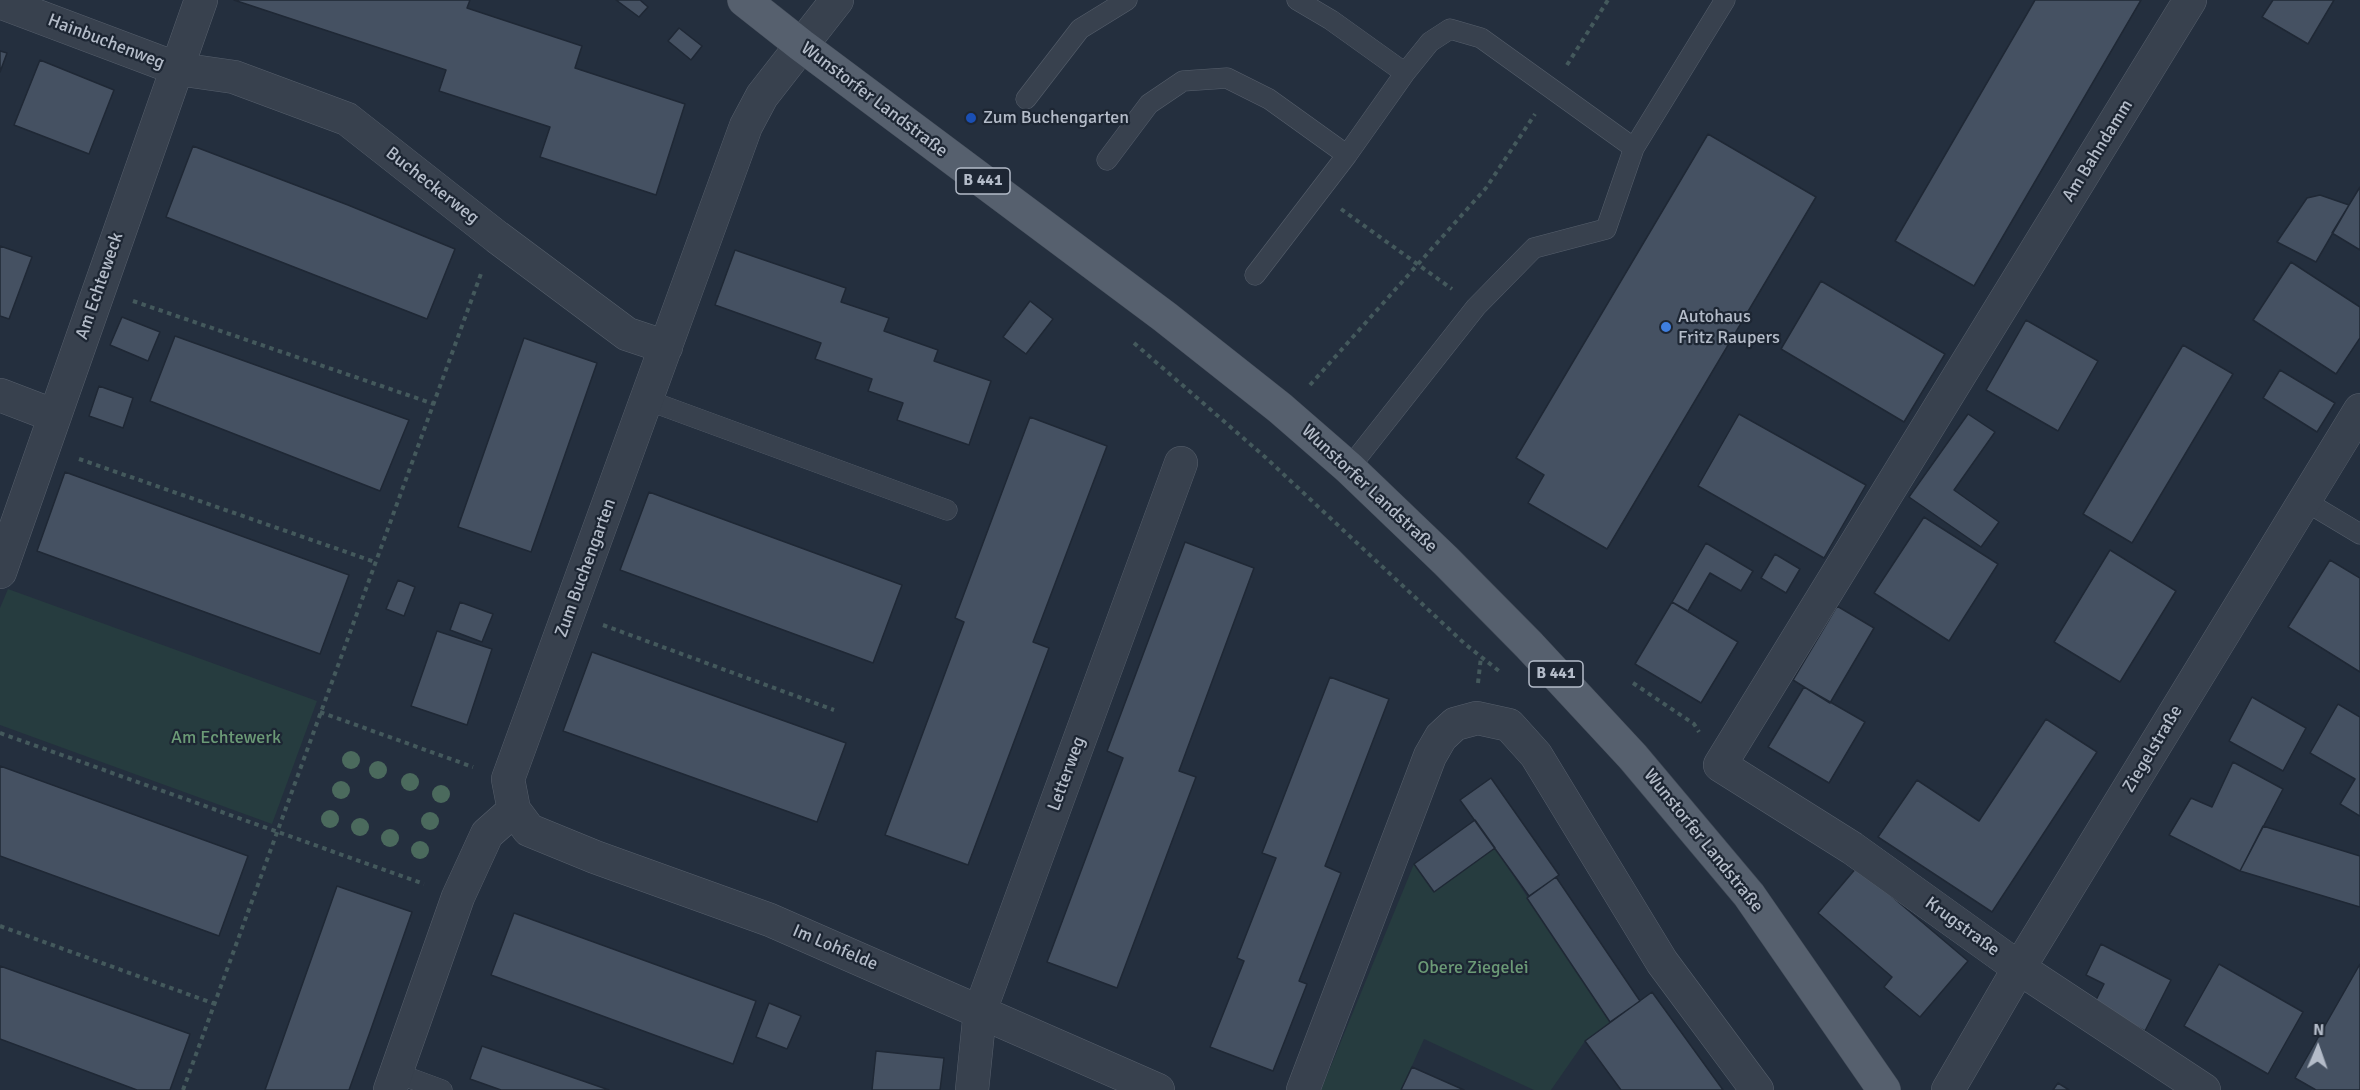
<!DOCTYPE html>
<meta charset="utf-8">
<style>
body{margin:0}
#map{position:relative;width:2360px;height:1090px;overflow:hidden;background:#242f3e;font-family:Signika,sans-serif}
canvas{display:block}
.north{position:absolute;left:2288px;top:1018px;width:60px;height:60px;-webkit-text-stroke:4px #1d2633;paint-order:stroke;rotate:2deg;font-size:16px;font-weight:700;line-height:24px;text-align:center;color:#b4bcc9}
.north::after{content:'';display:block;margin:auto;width:21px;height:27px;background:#b4bcc9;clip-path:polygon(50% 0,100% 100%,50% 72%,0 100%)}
</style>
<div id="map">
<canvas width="2360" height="1090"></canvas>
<div class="north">N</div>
</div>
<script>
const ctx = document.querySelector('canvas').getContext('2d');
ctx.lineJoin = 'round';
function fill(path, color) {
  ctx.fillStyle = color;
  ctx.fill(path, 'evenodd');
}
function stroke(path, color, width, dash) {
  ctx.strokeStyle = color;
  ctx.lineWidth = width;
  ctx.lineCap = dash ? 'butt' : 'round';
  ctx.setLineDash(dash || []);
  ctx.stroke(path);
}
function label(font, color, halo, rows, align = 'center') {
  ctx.font = font + ' Signika,sans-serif';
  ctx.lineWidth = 4.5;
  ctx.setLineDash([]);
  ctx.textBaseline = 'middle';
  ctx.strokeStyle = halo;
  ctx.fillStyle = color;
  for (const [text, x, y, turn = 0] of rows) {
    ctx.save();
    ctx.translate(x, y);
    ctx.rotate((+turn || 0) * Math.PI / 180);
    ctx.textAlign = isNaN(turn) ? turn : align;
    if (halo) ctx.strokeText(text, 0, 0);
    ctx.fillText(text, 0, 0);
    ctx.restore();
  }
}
const green = new Path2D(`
 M8 589 317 701 272 824 0 725V608Z
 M1495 848 1610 1022 1585 1041 1551 1090H1534L1424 1039 1401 1090H1321L1414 864 1434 892Z`);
const building = new Path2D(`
 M234 0H470L467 8 582 46 575 68 685 104 656 195 540 157 550 127 439 91 446 70Z
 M616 0H640L648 7 639 17Z
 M2035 0H2141L1974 286 1895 241Z
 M2273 0H2334L2308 44 2262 17Z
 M679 28 702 46 691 60 668 41Z
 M0 51 7 53 0 72Z
 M40 60 114 90 89 154 14 125Z
 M1708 134 1816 197 1607 549 1528 503 1544 475 1516 458Z
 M193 146 348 205 455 249 427 319 166 217Z
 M2360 187V250L2332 233Z
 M2320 195 2349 205 2316 262 2277 242 2307 198Z
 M0 246 32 257 9 319 0 316Z
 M735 250 846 288 841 302 889 318 884 331 938 350 934 361 991 381 969 445 897 420 903 403 868 391 872 379 815 359 821 343 715 305Z
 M2291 262 2360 307V338L2336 374 2253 320Z
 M1821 281 1945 354 1904 422 1781 349Z
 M1030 301 1053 319 1026 354 1003 337Z
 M122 317 160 332 148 361 110 345Z
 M2026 320 2098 361 2058 431 1986 390Z
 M175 336 409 420 380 491 150 401Z
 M524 338 597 363 531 552 458 527Z
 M2183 345 2233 374 2132 543 2083 514Z
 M2280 370 2335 403 2317 432 2263 398Z
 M99 386 133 398 123 428 89 416Z
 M1739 414 1866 485 1824 558 1698 486Z
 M1968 414 1995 432 1954 490 1999 522 1981 547 1909 497Z
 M1030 417 1107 446 1033 642 1049 648 968 865 885 835 964 622 955 618Z
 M65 472 349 575 320 654 37 551Z
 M649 492 902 585 873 663 620 570Z
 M1924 517 1998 564 1949 641 1874 593Z
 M1185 542 1254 568 1179 771 1196 777 1117 988 1047 962 1123 758 1107 751Z
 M1706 543 1753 571 1741 591 1710 573 1688 611 1672 602Z
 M2110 550 2176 591 2120 682 2054 642Z
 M1775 554 1800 569 1786 593 1761 578Z
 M2330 560 2360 578V672L2288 627Z
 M398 580 415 587 404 616 386 609Z
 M460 602 493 614 482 642 450 630Z
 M1672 602 1738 642 1701 703 1635 664Z
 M1837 606 1874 628 1830 703 1793 680Z
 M437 631 492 649 467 725 411 706Z
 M592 652 846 743 817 822 563 731Z
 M1330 677 1389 699 1325 866 1341 873 1299 981 1307 984 1273 1071 1210 1047 1244 961 1237 958 1276 858 1262 853Z
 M1804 687 1865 722 1829 783 1768 747Z
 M2252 697 2306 728 2283 771 2229 741Z
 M2338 704 2360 717V816L2340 804 2355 779 2310 753Z
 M2046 719 2097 752 1992 912 1878 837 1917 780 1979 821Z
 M2233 762 2283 789 2240 871 2169 835 2191 798 2212 807Z
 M0 766 248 856 219 936 0 856Z
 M1491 778 1559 875 1529 896 1460 800Z
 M1475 820 1495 848 1434 892 1414 864Z
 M2263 826 2360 856V907L2240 871Z
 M1857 867 1968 961 1920 1017 1884 987 1892 977 1818 913Z
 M1556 877 1640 1001 1610 1022 1527 898Z
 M337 886 412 912 370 1032 349 1090H265Z
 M514 913 756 1001 733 1064 491 975Z
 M2101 944 2171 980 2145 1031 2094 1004 2104 984 2086 975Z
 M2219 964 2303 1012 2268 1074 2184 1026Z
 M2360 964V1090H2316L2295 1078Z
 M0 966 190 1034 170 1090H137L0 1039Z
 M1652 992 1681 1032 1723 1090H1621L1585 1041Z
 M769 1003 801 1016 787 1049 756 1037Z
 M482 1046 609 1090H501L470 1079Z
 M876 1051 944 1058 940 1090H872Z
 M1412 1067 1464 1090H1401Z
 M2058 1083 2069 1090H2053Z`);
const path = new Path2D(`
 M1567 65 1608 0
 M1341 209 1452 289
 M133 301 434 404
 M1134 343 1265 457 1465 644 1499 671
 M1310 385 1486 188 1535 114
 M79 459 375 562
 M603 625 834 710
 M1478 683 1481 657
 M1633 683 1694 724 1699 732
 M320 712 473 767
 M0 733 424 884
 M0 926 215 1004
 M183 1090 482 271`);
const service = new Path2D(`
 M1297 0 1331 20 1405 73
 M1026 99 1080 29 1127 0
 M1107 160 1149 104 1183 81 1227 78 1269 99 1347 155
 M1255 275 1347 155 1405 73 1430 42 1450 29 1481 38 1634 148
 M647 400 947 510
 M1349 468 1476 307 1534 248 1606 229 1634 148 1725 0
 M2305 501 2360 534
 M396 1073 442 1090`);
const minor = new Path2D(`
 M837 0 762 96 746 126 508 779 514 810 529 830 595 857 770 920 1158 1090
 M2190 0 1720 765 1852 848 2019 968 2204 1090
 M0 2 178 69 234 77 347 119 497 237 627 334 666 347
 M0 395 55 416
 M0 572 201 0
 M390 1090 458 897 487 834 514 810
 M972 1090 980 1011 1181 463
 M1303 1090 1430 756 1441 737 1455 724 1477 718 1509 725 1536 755 1662 962 1757 1090
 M1948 1090 2019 968 2360 410`);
const primary = new Path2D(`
 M744 0 801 45 1165 317 1280 408 1349 468 1446 561 1529 645 1633 757 1749 895 1884 1090`);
const trees = [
 [351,760],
 [378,770],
 [410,782],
 [341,790],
 [441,794],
 [330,819],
 [430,821],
 [360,827],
 [390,838],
 [420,850]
];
const markers = [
 [971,118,6,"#1a4fb4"],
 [1666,327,6,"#3f7fe0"]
];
const shields = [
 [983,181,54],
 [1556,674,54]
];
const shieldNames = [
 ["B 441",983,181],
 ["B 441",1556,674]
];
const streetNames = [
 ["Hainbuchenweg",106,42,21],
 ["Wunstorfer Landstraße",874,100,37],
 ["Am Bahndamm",2098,151,-58],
 ["Bucheckerweg",432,186,38],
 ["Am Echteweck",100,286,-71],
 ["Wunstorfer Landstraße",1369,489,43],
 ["Zum Buchengarten",586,568,-70],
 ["Ziegelstraße",2153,749,-59],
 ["Letterweg",1067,774,-70],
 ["Wunstorfer Landstraße",1703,841,51],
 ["Krugstraße",1962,927,36],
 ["Im Lohfelde",835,948,23]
];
const poiNames = [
 ["Zum Buchengarten",983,118],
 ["Autohaus",1678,317],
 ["Fritz Raupers",1678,338]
];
const parkNames = [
 ["Am Echtewerk",226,738],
 ["Obere Ziegelei",1473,968]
];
fill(green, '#263c3f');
fill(building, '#455162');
stroke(building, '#1f2835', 1.5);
stroke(service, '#565f6c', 21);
stroke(minor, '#565f6c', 34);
stroke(primary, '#414a57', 34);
stroke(path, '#44595c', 4, [4.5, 4.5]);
stroke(service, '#38414e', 20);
stroke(minor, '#38414e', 33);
stroke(primary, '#56606e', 33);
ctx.fillStyle = '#4b6a5d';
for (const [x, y] of trees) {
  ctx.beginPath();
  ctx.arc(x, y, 9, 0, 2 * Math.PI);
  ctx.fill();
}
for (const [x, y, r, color] of markers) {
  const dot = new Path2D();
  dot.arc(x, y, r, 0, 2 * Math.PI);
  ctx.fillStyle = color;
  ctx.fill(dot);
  stroke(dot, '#1d2633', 2);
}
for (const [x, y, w] of shields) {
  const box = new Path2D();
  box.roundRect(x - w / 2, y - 13, w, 26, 4.5);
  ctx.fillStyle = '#1d2633';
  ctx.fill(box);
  stroke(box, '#b4bcc9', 1.5);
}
label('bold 16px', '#b4bcc9', null, shieldNames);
label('18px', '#b4bcc9', '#1d2633', streetNames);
label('18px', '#b4bcc9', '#1d2633', poiNames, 'left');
label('18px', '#6b9a76', '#1d2633', parkNames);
</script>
